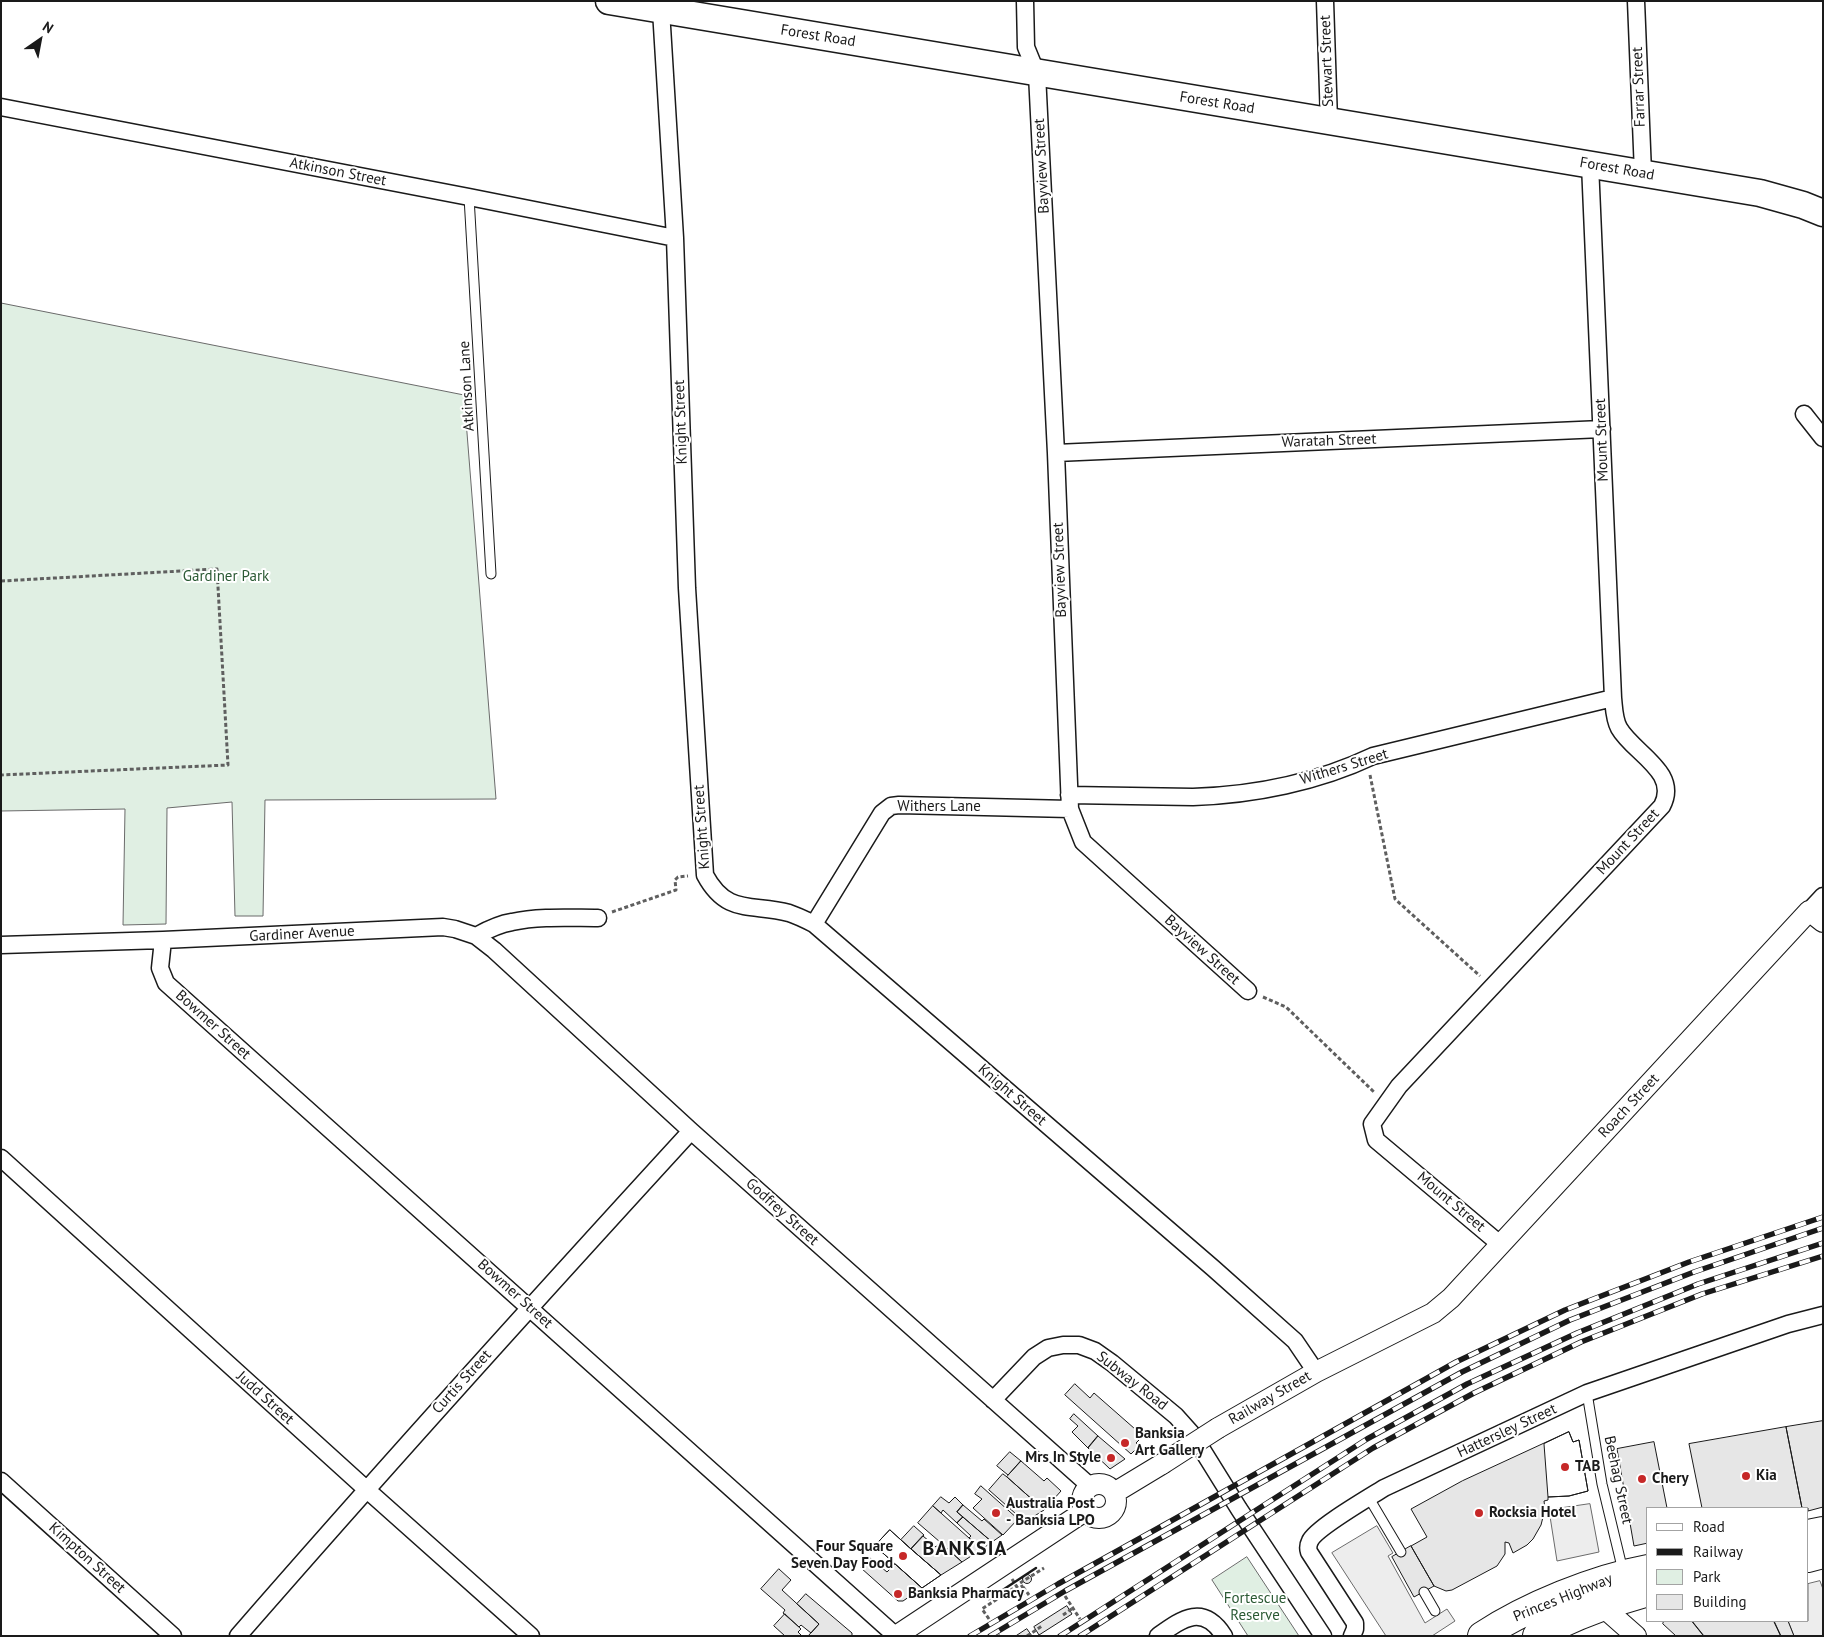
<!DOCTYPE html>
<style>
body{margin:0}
#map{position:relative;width:1824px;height:1637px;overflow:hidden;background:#fff;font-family:"PT Sans",sans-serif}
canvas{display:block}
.frame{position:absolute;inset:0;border:2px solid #1a1a1a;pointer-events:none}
.legend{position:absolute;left:1646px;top:1507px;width:162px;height:115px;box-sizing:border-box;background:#fff;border:1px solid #a3a3a3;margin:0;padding:6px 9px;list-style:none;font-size:15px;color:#1a1a1a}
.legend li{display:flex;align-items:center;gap:10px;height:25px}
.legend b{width:25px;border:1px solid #a3a3a3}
.north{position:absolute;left:15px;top:15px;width:50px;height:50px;-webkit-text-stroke:4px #fff;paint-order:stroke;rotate:33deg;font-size:14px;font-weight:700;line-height:20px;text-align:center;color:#1a1a1a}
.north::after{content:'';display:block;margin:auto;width:18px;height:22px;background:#1a1a1a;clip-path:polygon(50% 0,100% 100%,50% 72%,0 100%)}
</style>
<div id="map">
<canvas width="1824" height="1637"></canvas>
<div class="frame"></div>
<ul class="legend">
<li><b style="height:6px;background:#fff"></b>Road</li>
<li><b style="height:6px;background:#1a1a1a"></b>Railway</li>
<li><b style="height:14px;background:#e0efe3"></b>Park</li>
<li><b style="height:14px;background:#e6e6e6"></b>Building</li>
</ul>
<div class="north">N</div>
</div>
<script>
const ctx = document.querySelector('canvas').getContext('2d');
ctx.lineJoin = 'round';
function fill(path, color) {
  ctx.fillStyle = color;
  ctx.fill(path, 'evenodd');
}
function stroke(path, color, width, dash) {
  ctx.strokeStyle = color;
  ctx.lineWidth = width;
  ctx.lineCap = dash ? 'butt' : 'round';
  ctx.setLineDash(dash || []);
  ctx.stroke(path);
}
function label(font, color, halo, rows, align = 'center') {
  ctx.font = font + ' "PT Sans",sans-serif';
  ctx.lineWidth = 4;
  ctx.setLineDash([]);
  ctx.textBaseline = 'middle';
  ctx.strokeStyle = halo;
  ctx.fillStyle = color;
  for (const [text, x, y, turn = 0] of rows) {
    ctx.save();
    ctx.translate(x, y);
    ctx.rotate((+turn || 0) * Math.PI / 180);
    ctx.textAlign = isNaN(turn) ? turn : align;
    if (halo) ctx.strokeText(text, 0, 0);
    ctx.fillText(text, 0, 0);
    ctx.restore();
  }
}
const green = new Path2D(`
 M1 303 464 395 496 799 265 800 263 916H235L232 802 167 808 166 924 123 925 125 809 1 811Z
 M1247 1557 1299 1636H1248L1212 1580Z`);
const parking = new Path2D(`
 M1590 1504 1599 1552 1557 1561 1549 1510Z
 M1377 1526 1393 1553 1388 1556 1425 1623 1447 1609 1455 1621 1432 1636H1386L1332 1553Z
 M1820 1581 1823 1589V1636H1794L1788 1621H1808V1584Z`);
const building = new Path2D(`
 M1075 1384 1090 1398 1094 1393 1143 1436 1136 1443 1139 1446 1131 1454 1065 1395Z
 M1074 1414 1098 1436 1088 1448 1072 1432 1078 1426 1070 1419Z
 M1823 1421V1507L1808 1511V1508H1802L1786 1427Z
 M1786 1427 1802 1508H1702L1689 1444Z
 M1569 1432 1573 1442 1579 1440 1588 1491 1569 1496 1548 1497 1544 1444Z
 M1569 1432 1573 1442 1579 1440 1588 1491 1569 1496 1548 1497V1500L1544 1501 1545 1509 1541 1525 1533 1539 1527 1545 1513 1553 1509 1543 1505 1542V1554L1497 1566 1452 1590 1446 1591 1434 1586 1411 1546 1427 1537 1411 1509 1462 1481Z
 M1098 1436 1125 1459 1110 1469 1088 1448Z
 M1654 1442 1667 1508H1648V1543L1634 1546 1617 1449Z
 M1010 1452 1021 1461 1008 1475 997 1466Z
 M1021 1461 1044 1481 1047 1478 1061 1491 1044 1510 1007 1477Z
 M1003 1474 1007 1477 1044 1510 1025 1522 989 1490Z
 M981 1486 1018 1519 1003 1535 973 1508 982 1499 975 1494Z
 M941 1497 949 1503 955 1497 963 1505 957 1512 963 1517 957 1523 943 1510 941 1513 933 1506Z
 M963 1505 982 1521 984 1519 1002 1535 992 1542 957 1512Z
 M933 1506 969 1538 982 1549 962 1562 940 1542 918 1523Z
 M963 1517 992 1542 982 1549 969 1538 971 1536 957 1523Z
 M914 1526 924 1535 911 1549 901 1540Z
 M890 1530 911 1549 941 1575 922 1588 875 1546Z
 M890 1530 911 1549 941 1575 922 1588 875 1546Z
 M923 1536 936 1547 940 1542 962 1562 941 1575 911 1549Z
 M1411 1546 1434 1586 1414 1597 1392 1557Z
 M870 1558 887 1572 895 1564 922 1588 903 1601H898L861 1568Z
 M779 1569 791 1580 782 1590 819 1624 811 1633 801 1625 799 1627 783 1613 785 1610 761 1589Z
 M1022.5 1579a4.5 4.5 0 1 1 9 0a4.5 4.5 0 1 1-9 0Z
 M806 1594 852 1633V1636H808L819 1624 797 1604Z
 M1067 1606 1072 1614 1039 1635 1034 1627Z
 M785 1614 801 1629 798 1632 802 1636H785L774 1626Z
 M1664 1621H1692L1704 1636H1676L1663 1624Z
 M1692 1621H1774L1781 1636H1704Z
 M1774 1621H1788L1794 1636H1781Z
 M1027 1629 1032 1636H1016Z`);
const path = new Path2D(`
 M1 581 217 569 228 765 1 775
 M1370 775 1395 899 1480 976
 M612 912 676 890 675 880 678 877 688 876
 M1263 997 1286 1007 1375 1093
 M1012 1579 1022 1595
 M1023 1587 1029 1595
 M1023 1595V1588L1020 1583 1044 1568
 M1065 1596 1080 1619
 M1063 1615 1073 1608
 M989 1619 982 1609 1017 1586
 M998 1635 999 1636
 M1027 1636 1042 1626`);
const service = new Path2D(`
 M469 197 491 574
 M1587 1393 1602 1484 1623 1571
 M1369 1498 1401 1552
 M1424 1592 1435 1611`);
const minor = new Path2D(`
 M1025 1 1026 47 1037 74 1056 453 1070 809 1083 842 1248 991
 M1325 1 1329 121
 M1636 1 1643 173
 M661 10 675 238 687 588 705 875C727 916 752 903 789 913 798 916 806 920 814 924L1213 1268 1295 1341 1316 1372
 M1 107 469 197 675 238
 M1804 414 1823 438
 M1056 453 1602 429
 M1069 795 1193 797C1254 795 1318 782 1373 756L1613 698
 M1809 911 1823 896
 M814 924 882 813 891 806 899 805 1070 809
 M476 936 494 950 691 1131 1090 1486
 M163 940 160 968 166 983 896 1636
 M1 945 163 940 443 927 455 929 476 936C487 930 499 924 512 922 539 916 570 918 598 918
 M1 1158 366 1489 531 1636
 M1501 1245 1376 1140 1372 1124 1399 1086 1662 806C1680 772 1633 753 1619 728 1614 719 1614 707 1613 698L1590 164
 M993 1400 1034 1357 1048 1348 1063 1345H1079L1095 1351 1112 1363 1176 1416 1193 1435 1239 1509 1323 1636
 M1 1481 173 1636
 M238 1636C386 1466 538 1298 691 1131
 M1158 1636C1182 1619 1203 1603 1224 1636
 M1352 1636 1355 1629V1623L1309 1552C1308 1549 1308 1545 1310 1541 1316 1528 1370 1497 1384 1488L1587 1393 1788 1324 1823 1315`);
const tertiary = new Path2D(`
 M1218 1428 1316 1372 1433 1313 1451 1298 1809 911 1823 922
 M1082 1501a17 17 0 1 1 34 0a17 17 0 1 1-34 0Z
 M1114 1493 1162 1464
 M1594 1599 1636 1636
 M896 1636 1085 1511`);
const primary = new Path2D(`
 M609 1 1760 193 1803 205 1823 213`);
const trunk = new Path2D(`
 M1808 1534 1823 1531
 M1808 1558 1823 1554
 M1482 1636C1528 1606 1594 1579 1648 1569
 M1537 1636C1572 1616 1609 1603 1648 1592`);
const rail = new Path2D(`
 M970 1636 1058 1584 1456 1362 1565 1310 1689 1262 1823 1217
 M990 1636 1065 1591 1462 1372 1570 1320 1694 1272 1823 1228
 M1060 1636 1367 1439 1467 1384 1577 1333 1698 1284 1823 1243
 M1080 1636 1373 1448 1474 1393 1581 1342 1702 1294 1823 1256`);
const tertiaryBridge = new Path2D(`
 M1162 1464 1218 1428`);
const wall = new Path2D(`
 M989 1599 1036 1568`);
const markers = [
 [1125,1443,5,"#c62828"],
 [1111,1458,5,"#c62828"],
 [1565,1467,5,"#c62828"],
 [1746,1476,5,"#c62828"],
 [1642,1479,5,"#c62828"],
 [996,1513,5,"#c62828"],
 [1479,1513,5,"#c62828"],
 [903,1556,5,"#c62828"],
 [898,1594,5,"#c62828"]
];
const streetNames = [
 ["Forest Road",818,36,9],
 ["Stewart Street",1327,61,-92],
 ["Farrar Street",1639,87,-92],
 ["Forest Road",1217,103,9],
 ["Bayview Street",1042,166,-93],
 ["Forest Road",1617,169,10],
 ["Atkinson Street",338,172,11],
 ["Atkinson Lane",467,386,-93],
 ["Knight Street",681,422,-92],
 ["Mount Street",1602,440,-92],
 ["Waratah Street",1329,441,-2],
 ["Bayview Street",1060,570,-92],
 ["Withers Street",1344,767,-17],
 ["Withers Lane",939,807],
 ["Knight Street",702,827,-94],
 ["Mount Street",1628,842,-47],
 ["Gardiner Avenue",302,934,-3],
 ["Bayview Street",1202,950,42],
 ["Bowmer Street",213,1025,42],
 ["Knight Street",1012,1095,41],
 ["Roach Street",1629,1106,-47],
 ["Mount Street",1451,1202,40],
 ["Godfrey Street",782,1212,42],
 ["Bowmer Street",515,1294,42],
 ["Subway Road",1132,1381,38],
 ["Curtis Street",462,1382,-48],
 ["Judd Street",265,1398,42],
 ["Railway Street",1270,1398,-30],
 ["Hattersley Street",1507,1431,-25],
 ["Beehag Street",1618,1480,78],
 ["Kimpton Street",87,1558,42],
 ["Princes Highway",1563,1598,-22]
];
const parkNames = [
 ["Gardiner Park",226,577],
 ["Fortescue",1255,1599],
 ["Reserve",1255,1616]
];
const poiNames = [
 ["Banksia",1135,1434],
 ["Art Gallery",1135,1451],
 ["Mrs In Style",1101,1458,"right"],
 ["TAB",1575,1467],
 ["Kia",1756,1476],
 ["Chery",1652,1479],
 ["Australia Post",1006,1504],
 ["- Banksia LPO",1006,1521],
 ["Rocksia Hotel",1489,1513],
 ["Four Square",893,1547,"right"],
 ["Seven Day Food",893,1564,"right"],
 ["Banksia Pharmacy",908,1594]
];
const districtNames = [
 ["BANKSIA",965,1549]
];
fill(green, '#e0efe3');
stroke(green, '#6a6a6a', 1);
fill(parking, '#ededed');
stroke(parking, '#6a6a6a', 1);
fill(building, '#e6e6e6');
stroke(building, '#1a1a1a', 1);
stroke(service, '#1a1a1a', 11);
stroke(minor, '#1a1a1a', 19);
stroke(tertiary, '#1a1a1a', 22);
stroke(primary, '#1a1a1a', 29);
stroke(trunk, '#1a1a1a', 30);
stroke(path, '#5f5f5f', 3, [4, 2.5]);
stroke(service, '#fff', 9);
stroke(minor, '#fff', 16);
stroke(tertiary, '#fff', 20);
stroke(primary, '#fff', 26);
stroke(trunk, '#fff', 28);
stroke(rail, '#1a1a1a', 5.5);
stroke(rail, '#fff', 4, [11]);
stroke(tertiaryBridge, '#1a1a1a', 22, []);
stroke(tertiaryBridge, '#fff', 20);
stroke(wall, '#1a1a1a', 2.5);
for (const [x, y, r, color] of markers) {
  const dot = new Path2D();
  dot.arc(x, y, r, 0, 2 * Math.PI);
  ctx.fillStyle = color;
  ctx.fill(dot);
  stroke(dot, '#fff', 2);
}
label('15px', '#1a1a1a', '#fff', streetNames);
label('15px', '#2b5a34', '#fff', parkNames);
label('bold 15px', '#1a1a1a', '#fff', poiNames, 'left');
ctx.letterSpacing = '1px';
label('bold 20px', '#1a1a1a', '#fff', districtNames);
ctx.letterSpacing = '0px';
</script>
